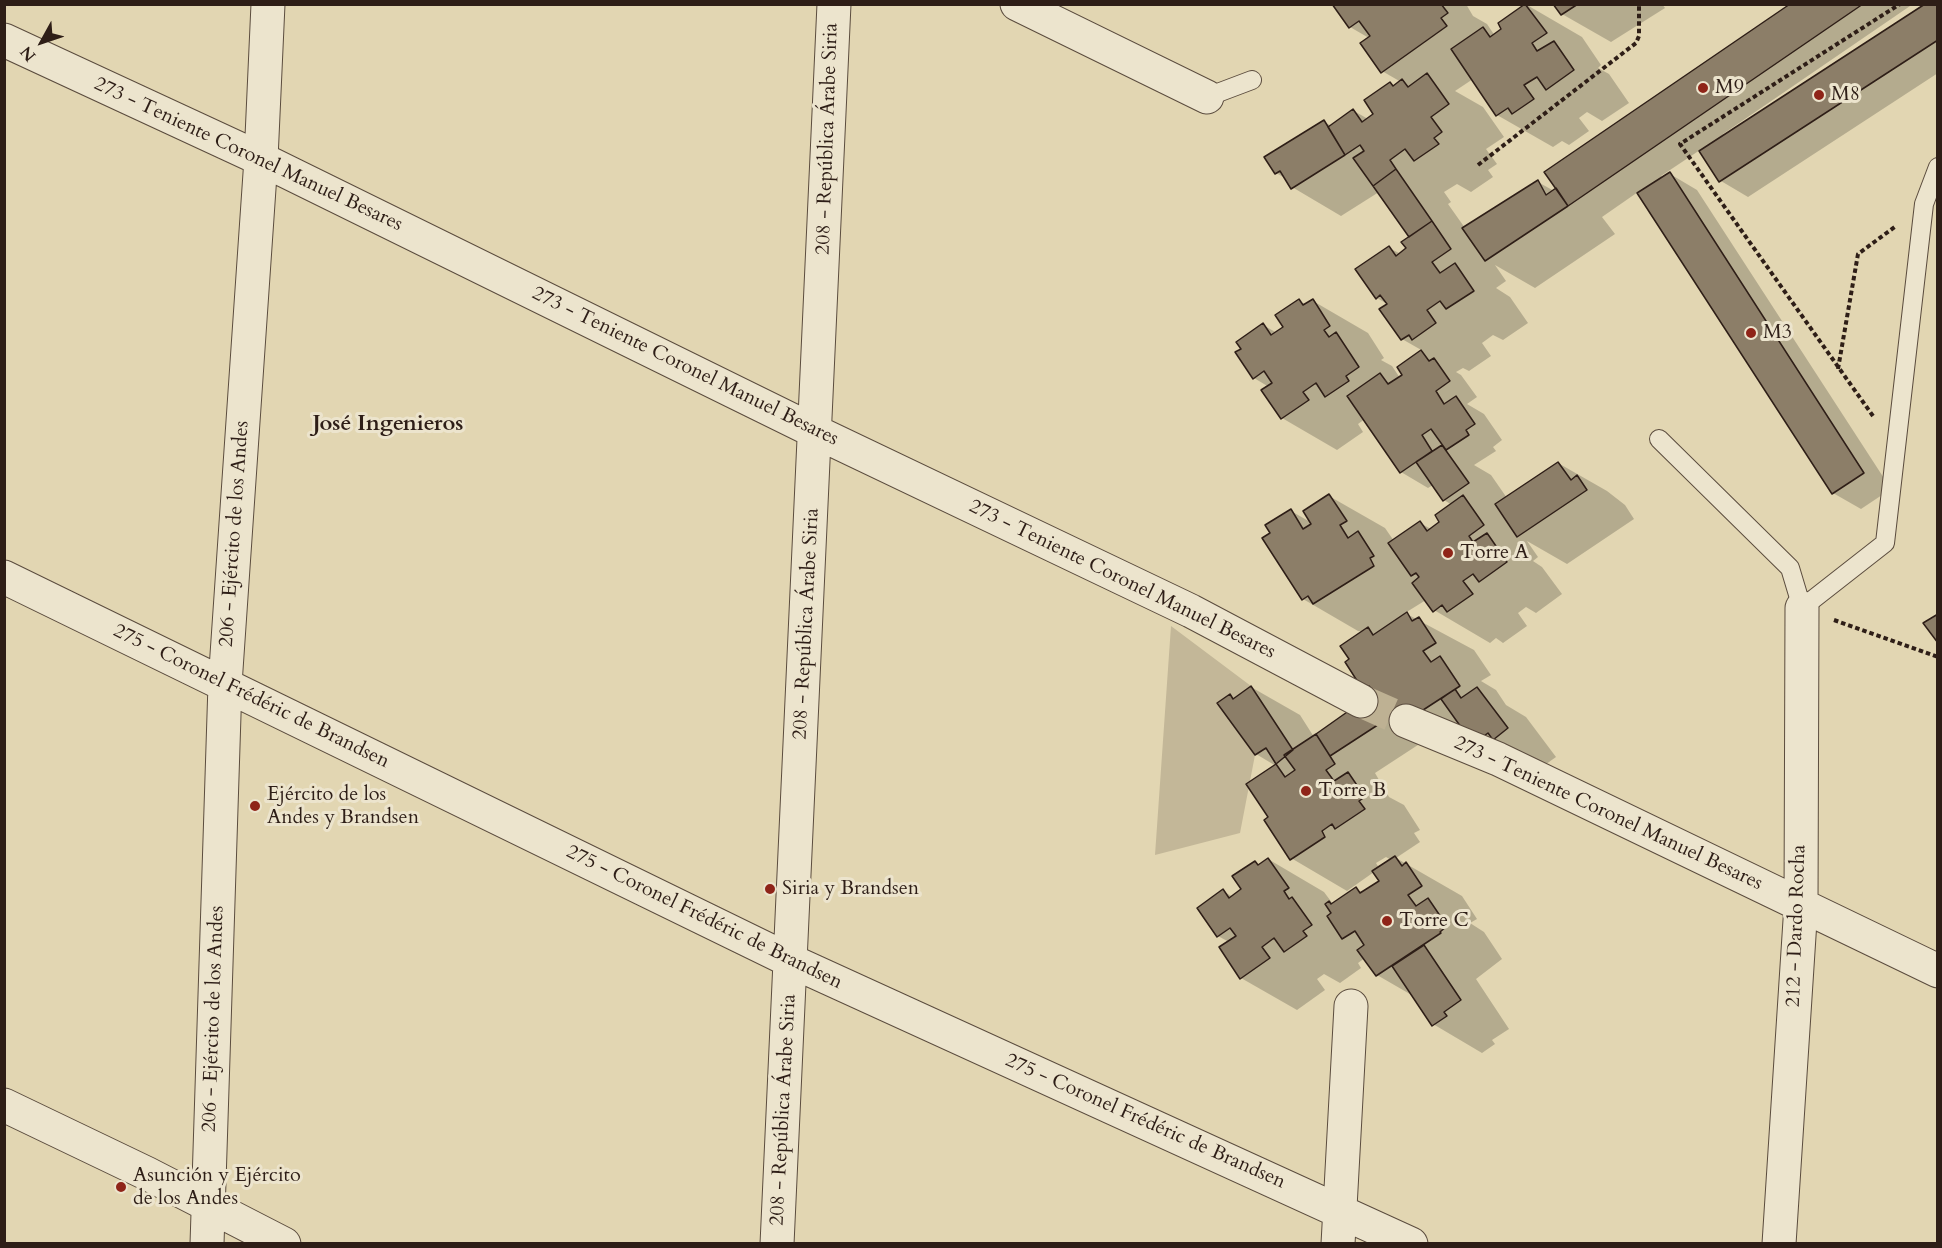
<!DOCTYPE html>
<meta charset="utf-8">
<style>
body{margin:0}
#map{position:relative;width:1942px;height:1248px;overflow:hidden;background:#e2d6b2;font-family:Cardo,serif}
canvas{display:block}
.frame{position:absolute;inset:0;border:6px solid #2e1e17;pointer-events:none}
.north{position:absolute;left:12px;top:12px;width:60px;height:60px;-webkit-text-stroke:4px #ece4cd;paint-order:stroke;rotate:230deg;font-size:16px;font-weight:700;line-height:24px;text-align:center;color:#2e1e17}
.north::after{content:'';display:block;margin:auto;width:21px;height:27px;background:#2e1e17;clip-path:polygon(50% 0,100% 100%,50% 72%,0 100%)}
</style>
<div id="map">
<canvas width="1942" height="1248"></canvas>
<div class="frame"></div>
<div class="north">N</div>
</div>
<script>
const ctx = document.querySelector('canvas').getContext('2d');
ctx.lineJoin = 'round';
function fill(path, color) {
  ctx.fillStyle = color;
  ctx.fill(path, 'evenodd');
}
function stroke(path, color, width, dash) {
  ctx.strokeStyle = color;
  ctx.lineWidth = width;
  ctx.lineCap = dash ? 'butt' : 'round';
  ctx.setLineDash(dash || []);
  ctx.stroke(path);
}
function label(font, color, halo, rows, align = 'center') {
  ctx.font = font + ' Cardo,serif';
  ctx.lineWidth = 6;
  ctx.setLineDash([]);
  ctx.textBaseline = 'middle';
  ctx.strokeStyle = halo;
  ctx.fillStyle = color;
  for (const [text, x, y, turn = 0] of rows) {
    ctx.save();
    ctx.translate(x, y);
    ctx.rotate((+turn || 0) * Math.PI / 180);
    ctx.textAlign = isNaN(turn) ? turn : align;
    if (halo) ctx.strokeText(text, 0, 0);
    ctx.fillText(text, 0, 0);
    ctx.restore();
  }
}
const green = new Path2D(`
 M1171 626 1251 686 1233 699 1230 695 1217 703 1255 755 1240 833 1155 855Z`);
const shadow = new Path2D(`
 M1334 4H1466L1473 16 1487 24 1495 36 1503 30 1500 24 1527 5 1582 37 1601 65 1598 68 1609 74 1629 103 1602 121 1587 112 1579 118 1589 131 1569 145 1562 141 1553 147 1497 115 1473 79 1455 91 1483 107 1504 137 1486 149 1497 164 1488 170 1493 177 1471 192 1457 184 1444 192 1451 202 1448 204 1465 228 1538 182 1554 191 1790 6 1786 4H1913L1723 134 1725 136 1938 4V73L1748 197 1721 181 1700 150 1661 176 1663 178 1670 174 1697 190 1891 489 1861 509 1833 493 1638 192 1602 217 1615 234 1535 288 1495 265 1506 281 1496 288 1510 297 1528 323 1503 340 1493 335 1482 343 1491 356 1469 371 1463 368 1456 372 1461 375 1477 397 1467 404 1484 414 1502 440 1493 447 1496 451 1474 465 1491 475 1507 498 1558 463 1607 491 1625 505 1634 519 1567 564 1527 541 1538 557 1533 561 1542 567 1562 594 1536 613 1526 607 1518 613 1527 626 1503 643 1496 638 1490 643 1434 610 1426 600 1405 613 1474 650 1491 675 1481 681 1496 690 1506 705 1526 717 1556 757 1542 767 1424 741 1375 773 1389 797 1404 805 1420 830 1414 833 1420 842 1396 858 1462 896 1477 919 1470 923 1484 932 1502 959 1476 979 1509 1029 1492 1040 1495 1044 1482 1053 1433 1024 1415 997 1377 975 1365 958 1358 963 1361 968 1340 983 1324 974 1317 979 1325 990 1297 1010 1241 978 1229 942 1218 936 1223 891 1233 897 1243 890 1255 863 1260 865 1268 859 1324 892 1333 904 1356 889 1363 893 1381 881 1374 872 1347 891 1291 858 1270 817 1276 766 1256 754 1230 696 1235 699 1251 687 1300 715 1314 737 1374 695 1351 660 1365 632 1358 631 1303 599 1272 534 1291 511 1312 523 1329 496 1385 528 1394 541 1420 523 1431 529 1441 522 1452 505 1444 500 1433 485 1428 488 1401 472 1365 419 1358 424 1363 432 1337 450 1282 418 1269 387 1254 378 1243 349 1263 325 1277 333 1285 328 1299 301 1307 305 1313 301 1368 333 1384 358 1381 360 1392 366 1400 378 1404 375 1399 367 1423 351 1402 339 1389 305 1377 298 1389 248 1401 254 1408 249 1411 237 1379 192 1341 216 1292 187 1287 179 1276 173 1324 122 1332 126 1354 111 1368 119 1375 114 1390 84 1395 86 1401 82 1382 71 1369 38 1350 27ZM1386 857 1391 860 1379 868 1376 863Z
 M1555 4H1662L1665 8 1611 42 1562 14Z`);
const building = new Path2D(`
 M1332 4H1441L1448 13 1441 18 1447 26 1381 73 1360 43 1370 36 1359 21 1349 28Z
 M1525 4 1547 33 1532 43 1537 51 1554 41 1574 70 1546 90 1537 77 1524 85 1534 99 1512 114 1508 108 1496 116 1451 49 1483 27 1490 37 1501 29 1498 23Z
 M1553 4H1578L1561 15Z
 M1790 4H1863L1568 206 1544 172Z
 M1925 4H1938V40L1719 182 1699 151Z
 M1427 73 1449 104 1431 117 1442 132 1434 138 1439 144 1414 161 1405 149 1390 160 1396 169 1373 186 1353 158 1364 151 1360 145 1345 155 1328 127 1353 109 1362 122 1373 114 1364 100 1390 82 1393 86 1402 79 1408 87Z
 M1324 120 1345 155 1291 189 1280 171 1275 174 1264 157Z
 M1396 169 1432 221 1409 237 1373 186Z
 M1670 172 1864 473 1832 494 1637 193Z
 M1538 180 1546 195 1556 188 1568 206 1485 261 1462 228Z
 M1432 221 1451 249 1432 262 1440 273 1455 263 1474 291 1446 309 1440 301 1427 310 1436 323 1412 340 1409 335 1401 340 1379 309 1387 304 1380 295 1376 299 1355 269 1389 246 1396 256 1406 248 1401 242Z
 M1299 299 1303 305 1313 299 1330 326 1324 330 1329 337 1336 332 1359 367 1346 376 1349 381 1325 397 1316 383 1303 392 1309 400 1281 419 1261 390 1272 383 1264 371 1253 379 1235 352 1241 349 1236 342 1263 323 1271 335 1283 327 1275 315Z
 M1421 350 1429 361 1434 358 1450 381 1436 391 1444 404 1456 396 1475 424 1466 430 1469 435 1446 450 1431 429 1422 435 1432 451 1400 473 1347 396 1380 373 1388 384 1402 375 1397 367Z
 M1442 445 1469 483 1443 501 1416 462Z
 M1558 462 1571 480 1577 475 1587 490 1517 537 1495 504Z
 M1329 494 1347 521 1340 525 1348 538 1358 531 1374 556 1370 558 1374 566 1313 604 1308 596 1302 600 1262 538 1270 533 1265 525 1291 509 1303 529 1311 524 1303 511Z
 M1463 495 1484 525 1469 536 1473 542 1487 533 1507 562 1479 582 1473 574 1463 581 1473 594 1447 612 1442 605 1433 612 1412 583 1419 577 1416 573 1411 576 1388 543 1420 521 1427 531 1439 522 1435 515Z
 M1407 612 1412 621 1419 617 1436 643 1423 651 1431 662 1440 656 1460 686 1397 727 1369 686 1363 690 1345 662 1349 659 1340 646 1368 627 1373 635Z
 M1938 614V643L1923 623Z
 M1251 686 1293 750 1276 764 1266 748 1255 755 1217 703 1230 694 1233 699Z
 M1477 687 1508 728 1493 740 1488 733 1473 744 1441 699 1455 689 1461 698Z
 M1374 693 1390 717 1330 756 1316 734Z
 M1316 734 1335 764 1326 770 1334 781 1348 772 1365 797 1359 801 1365 809 1335 829 1332 824 1322 831 1325 837 1290 860 1264 820 1268 817 1246 784 1276 764 1285 777 1295 770 1284 755Z
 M1395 856 1402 866 1406 862 1422 886 1408 895 1416 906 1428 898 1447 926 1440 932 1441 933 1376 976 1357 950 1364 945 1355 931 1342 939 1327 916 1331 913 1325 904 1329 901 1331 904 1356 887 1360 893 1379 881 1372 871Z
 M1268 858 1289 888 1284 891 1289 899 1292 897 1312 925 1303 931 1307 936 1284 952 1274 938 1262 947 1270 958 1240 979 1219 947 1236 936 1230 928 1217 937 1197 908 1223 889 1229 898 1241 889 1232 876 1255 861 1258 865Z
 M1424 945 1461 1000 1444 1012 1447 1016 1432 1026 1392 966Z`);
const minorTunnel = new Path2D(`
 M1361 701 1406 721`);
const path = new Path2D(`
 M1478 165 1636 43 1639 36V4
 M1838 369 1858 254 1896 226
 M1873 416 1680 144 1900 4
 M1834 620 1938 657`);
const service = new Path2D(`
 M1207 97 1252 80
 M1659 439 1790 568 1802 608 1885 543 1924 204 1938 167`);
const minor = new Path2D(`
 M1017 4 1207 97
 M4 40 261 159 816 432 1191 611 1361 701
 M4 577 791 961 1411 1244
 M1406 721 1498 759 1938 971
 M4 1105 148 1174 284 1244
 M207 1244 225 684 261 159 268 4
 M777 1244 834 4
 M1338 1244 1351 1006
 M1779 1244 1801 905 1802 608`);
const markers = [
 [1703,88,6,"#8f2418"],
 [1819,95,6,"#8f2418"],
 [1751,333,6,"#8f2418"],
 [1448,553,6,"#8f2418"],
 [1306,791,6,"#8f2418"],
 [255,806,6,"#8f2418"],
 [770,889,6,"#8f2418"],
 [1387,921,6,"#8f2418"],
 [121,1187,6,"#8f2418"]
];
const poiNames = [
 ["M9",1715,88],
 ["M8",1831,95],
 ["M3",1763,333],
 ["Torre A",1460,553],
 ["Torre B",1318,791],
 ["Ejército de los",267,795],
 ["Andes y Brandsen",267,818],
 ["Siria y Brandsen",782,889],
 ["Torre C",1399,921],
 ["Asunción y Ejército",133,1176],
 ["de los Andes",133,1199]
];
const streetNames = [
 ["208 - República Árabe Siria",828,139,-88],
 ["273 - Teniente Coronel Manuel Besares",248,155,25],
 ["273 - Teniente Coronel Manuel Besares",685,367,26],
 ["206 - Ejército de los Andes",235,534,-86],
 ["273 - Teniente Coronel Manuel Besares",1122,580,26],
 ["208 - República Árabe Siria",807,624,-87],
 ["275 - Coronel Frédéric de Brandsen",251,697,26],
 ["273 - Teniente Coronel Manuel Besares",1608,814,25],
 ["275 - Coronel Frédéric de Brandsen",704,918,26],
 ["212 - Dardo Rocha",1797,926,-88],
 ["206 - Ejército de los Andes",214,1019,-88],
 ["208 - República Árabe Siria",784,1110,-87],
 ["275 - Coronel Frédéric de Brandsen",1145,1122,24]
];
const quarterNames = [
 ["José Ingenieros",388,425]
];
fill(green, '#c3b798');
fill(shadow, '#0003');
fill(building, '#8c7e68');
stroke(building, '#2e1e17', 1.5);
stroke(minorTunnel, '#beb193', 33, [33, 16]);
stroke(service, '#5b4c3e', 20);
stroke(minor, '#5b4c3e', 35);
stroke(path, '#2e1e17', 4, [4.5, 3]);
stroke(service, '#ece4cd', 18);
stroke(minor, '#ece4cd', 33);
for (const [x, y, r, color] of markers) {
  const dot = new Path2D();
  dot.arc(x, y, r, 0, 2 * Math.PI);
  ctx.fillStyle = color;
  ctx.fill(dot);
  stroke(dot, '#ece4cd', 2);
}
label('20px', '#2e1e17', '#ece4cd', poiNames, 'left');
label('20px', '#2e1e17', '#ece4cd', streetNames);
label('bold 22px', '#2e1e17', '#ece4cd', quarterNames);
</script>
